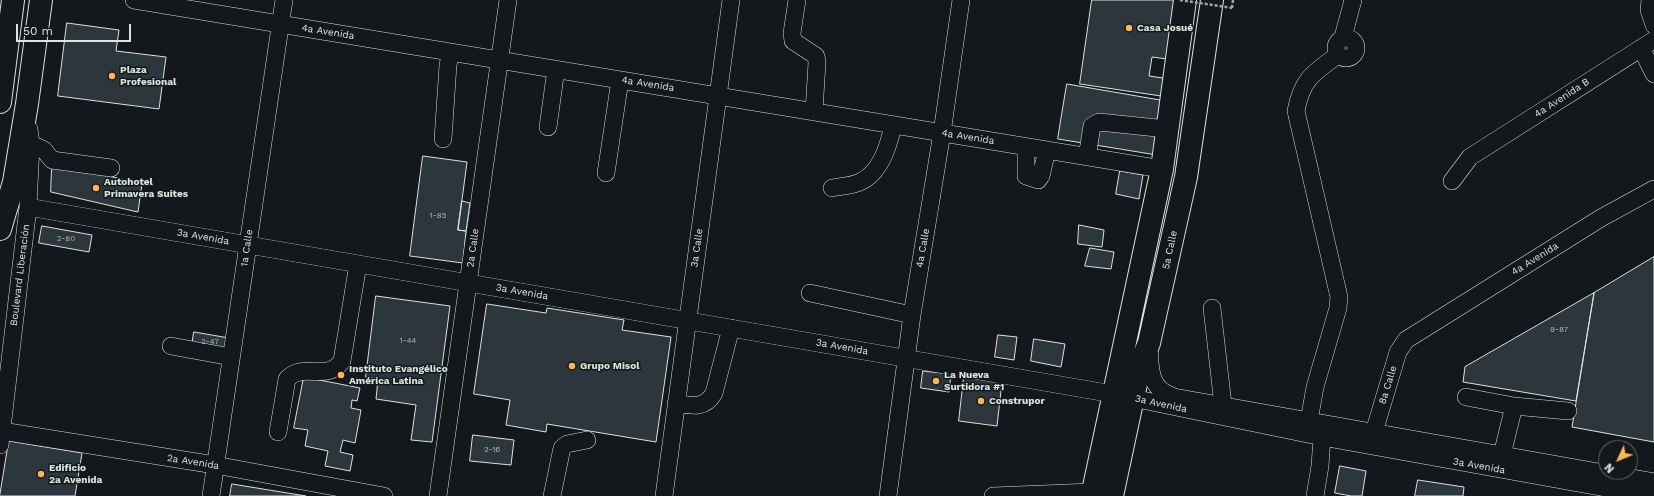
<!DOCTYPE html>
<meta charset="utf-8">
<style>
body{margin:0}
#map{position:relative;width:1654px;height:496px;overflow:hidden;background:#14181c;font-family:"Work Sans",sans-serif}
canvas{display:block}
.north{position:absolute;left:1598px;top:440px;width:40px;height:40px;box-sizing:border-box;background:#14181c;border:1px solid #626a69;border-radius:50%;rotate:226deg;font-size:11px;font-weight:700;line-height:16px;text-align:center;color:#d8e6dc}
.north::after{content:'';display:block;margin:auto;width:14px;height:18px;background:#ffb74d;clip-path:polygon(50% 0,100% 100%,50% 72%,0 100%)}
.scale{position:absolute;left:16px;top:24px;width:115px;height:18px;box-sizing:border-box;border:2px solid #d8e6dc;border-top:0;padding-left:5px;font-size:12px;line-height:14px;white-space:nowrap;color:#d8e6dc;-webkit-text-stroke:3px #14181c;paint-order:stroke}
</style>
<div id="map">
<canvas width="1654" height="496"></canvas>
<div class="north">N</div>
<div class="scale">50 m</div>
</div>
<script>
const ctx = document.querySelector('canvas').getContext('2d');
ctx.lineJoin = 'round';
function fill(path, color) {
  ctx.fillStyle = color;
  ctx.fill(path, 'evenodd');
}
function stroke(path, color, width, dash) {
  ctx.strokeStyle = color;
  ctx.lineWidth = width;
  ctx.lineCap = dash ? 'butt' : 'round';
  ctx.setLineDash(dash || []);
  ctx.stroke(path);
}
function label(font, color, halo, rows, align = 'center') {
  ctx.font = font + ' "Work Sans",sans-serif';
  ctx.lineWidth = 3;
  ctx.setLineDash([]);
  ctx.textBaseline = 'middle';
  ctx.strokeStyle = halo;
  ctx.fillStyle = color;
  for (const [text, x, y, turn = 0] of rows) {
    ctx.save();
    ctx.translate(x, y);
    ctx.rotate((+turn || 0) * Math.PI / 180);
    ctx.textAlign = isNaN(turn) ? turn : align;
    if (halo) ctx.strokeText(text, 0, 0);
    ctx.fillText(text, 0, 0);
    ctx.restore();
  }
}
const building = new Path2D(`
 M1092 0H1175L1167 59 1152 57 1149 76 1163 78 1161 96 1080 84Z
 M67 23 119 30 116 51 166 57 159 109 58 96Z
 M1067 84 1166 101 1157 155 1058 139Z
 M423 156 467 162 458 230 466 231 463 263 410 256Z
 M52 167 88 171 142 184 138 212 51 192Z
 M1120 171 1143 175 1139 199 1116 194Z
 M462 201 470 203 466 231 458 230Z
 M1079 225 1104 230 1102 247 1078 244Z
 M42 226 92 235 89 252 39 243Z
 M1090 248 1114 252 1111 269 1085 266Z
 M1654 257V442L1572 427 1594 293Z
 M1594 293 1576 401 1463 382 1465 367Z
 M376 296 450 306 432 442 411 440 416 405 376 399 378 379 366 377Z
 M487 304 546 313 547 308 624 320 622 330 671 337 656 442 547 424 546 432 506 425 510 400 474 394Z
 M194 332 229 338 227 352 192 346Z
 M998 335 1017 337 1014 360 995 357Z
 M1034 339 1065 344 1061 367 1031 361Z
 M923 371 951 374 949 392 921 388Z
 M304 377 360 388 357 401 352 400 351 408 361 410 355 443 343 440 340 452 353 455 350 471 325 466 328 451 305 446 308 430 294 428Z
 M964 377 1002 382 997 426 959 421Z
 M473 435 514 440 511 465 470 461Z
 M9 441 82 453 75 496H0Z
 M1340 466 1366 471 1362 496H1351L1335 493Z
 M1418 480 1464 487 1463 496H1415Z
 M232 484 306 496H230Z`);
const path = new Path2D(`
 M1232 8 1233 0`);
const minor = new Path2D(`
 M134 0 1162 169
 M797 0 792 33 793 41 816 56 817 62 814 112
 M1650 0 1649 10 1654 25
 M1343 37 1353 0
 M1336 48a10 10 0 1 1 20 0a10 10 0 1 1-20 0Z
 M1641 48 1654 74
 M548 127 556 69
 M443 139 448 65 451 52
 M31 144 44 150 52 160 111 168
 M1026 147V176L1038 180 1041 176 1047 150
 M1087 157 1092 126 1099 122 1167 129
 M606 173 620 80
 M1452 181 1470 157 1654 40
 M832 188C841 186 852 186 860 182 881 173 889 145 893 125
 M28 207 1113 394 1322 437 1606 488 1654 495
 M810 293 912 315
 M1212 308 1223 405
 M171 346 231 357
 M1149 346C1150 359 1149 380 1160 389 1164 393 1170 395 1174 397L1654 482
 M1466 397 1514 406 1502 455
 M676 403C692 406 705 409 714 393L731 328
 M1514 406 1568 411
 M1309 421 1315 387 1338 308 1339 297 1296 111C1302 79 1313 73 1338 55
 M2 431 215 465 384 496
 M278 432 287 379C304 361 326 383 342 361L358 264
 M1372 443 1374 432 1398 352 1406 340 1601 218 1654 189
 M0 445 28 207 31 144 29 129
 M211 496 284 0
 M438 496 508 0
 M552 496 562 448 567 444 587 440
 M664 496 731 0
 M888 496 912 315 942 133 961 0
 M993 496 1092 492
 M1315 496 1320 466 1322 437 1325 427`);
const major = new Path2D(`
 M0 102 13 0
 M1092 496 1162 169 1185 0
 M1112 496 1140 365 1149 343 1186 177 1212 0`);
const highway = new Path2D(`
 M0 229 14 182 27 104 41 0`);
const pathBridge = new Path2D(`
 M1180 0 1232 8`);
const markers = [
 [1129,28,4,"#ffb74d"],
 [112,76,4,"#ffb74d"],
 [96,188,4,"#ffb74d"],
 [572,366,4,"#ffb74d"],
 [341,375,4,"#ffb74d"],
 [936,381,4,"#ffb74d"],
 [981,401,4,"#ffb74d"],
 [41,474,4,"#ffb74d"]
];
const numberNames = [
 ["1-85",438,216],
 ["2-80",66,239],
 ["9-87",1559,330],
 ["1-44",408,341],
 ["2-47",210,342],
 ["2-16",492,450]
];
const poiNames = [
 ["Casa Josué",1137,28],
 ["Plaza",120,70],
 ["Profesional",120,82],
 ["Autohotel",104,182],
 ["Primavera Suites",104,194],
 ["Grupo Misol",580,366],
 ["Instituto Evangélico",349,369],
 ["América Latina",349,381],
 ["La Nueva",944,375],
 ["Surtidora #1",944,387],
 ["Construpor",989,401],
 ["Edificio",49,468],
 ["2a Avenida",49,480]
];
const streetNames = [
 ["4a Avenida",328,32,9],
 ["4a Avenida",648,84,9],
 ["4a Avenida B",1562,98,-33],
 ["4a Avenida",968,137,9],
 ["3a Avenida",203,237,10],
 ["1a Calle",247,248,-82],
 ["2a Calle",473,248,-82],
 ["3a Calle",697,248,-82],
 ["4a Calle",923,248,-80],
 ["5a Calle",1170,250,-78],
 ["4a Avenida",1535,259,-32],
 ["Boulevard Liberación",20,275,-83],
 ["3a Avenida",522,292,10],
 ["3a Avenida",842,347,10],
 ["8a Calle",1388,385,-73],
 ["3a Avenida",1161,404,12],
 ["2a Avenida",193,462,9],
 ["3a Avenida",1479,466,10]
];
fill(building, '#2c363c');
stroke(building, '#d8e6dc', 1);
stroke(minor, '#d8e6dc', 18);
stroke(major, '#d8e6dc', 24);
stroke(highway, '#d8e6dc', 24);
stroke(path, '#9da8a2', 2.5, [3, 2]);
stroke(minor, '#14181c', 17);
stroke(major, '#14181c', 22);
stroke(highway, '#14181c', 22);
stroke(pathBridge, '#9da8a2', 2.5, [3, 2]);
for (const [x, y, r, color] of markers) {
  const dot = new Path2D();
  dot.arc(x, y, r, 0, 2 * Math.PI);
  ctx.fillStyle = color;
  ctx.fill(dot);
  stroke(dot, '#14181c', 1.5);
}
label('8px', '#adbab4', null, numberNames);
label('bold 10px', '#d8e6dc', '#14181c', poiNames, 'left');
label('10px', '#d8e6dc', '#14181c', streetNames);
</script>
